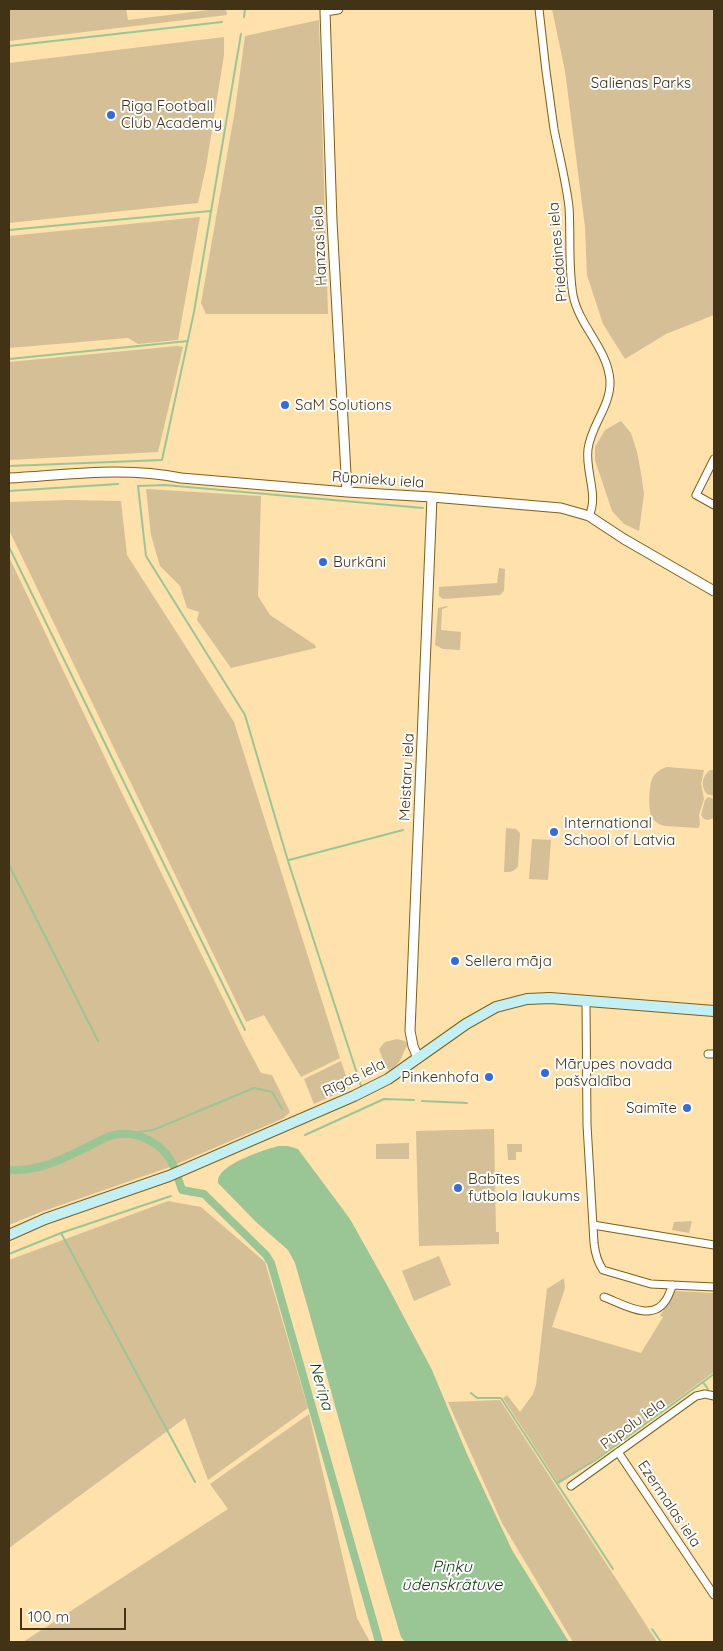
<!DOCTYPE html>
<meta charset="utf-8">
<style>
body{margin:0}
#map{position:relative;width:723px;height:1651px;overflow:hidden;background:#fee1ab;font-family:Quicksand,sans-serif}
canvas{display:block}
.frame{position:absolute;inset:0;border:10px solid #423317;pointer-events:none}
.scale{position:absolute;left:20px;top:1608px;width:106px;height:22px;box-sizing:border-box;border:2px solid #423317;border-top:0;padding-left:6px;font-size:15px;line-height:18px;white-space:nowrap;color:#423317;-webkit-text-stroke:4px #fff;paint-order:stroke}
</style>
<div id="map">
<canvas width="723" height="1651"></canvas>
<div class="frame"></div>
<div class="scale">100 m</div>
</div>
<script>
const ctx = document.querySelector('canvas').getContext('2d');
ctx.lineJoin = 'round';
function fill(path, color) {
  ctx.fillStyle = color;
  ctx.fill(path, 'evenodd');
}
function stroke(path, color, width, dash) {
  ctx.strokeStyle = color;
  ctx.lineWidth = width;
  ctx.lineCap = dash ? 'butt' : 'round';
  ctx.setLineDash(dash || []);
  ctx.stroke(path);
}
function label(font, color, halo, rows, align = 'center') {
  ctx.font = font + ' Quicksand,sans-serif';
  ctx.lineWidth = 4;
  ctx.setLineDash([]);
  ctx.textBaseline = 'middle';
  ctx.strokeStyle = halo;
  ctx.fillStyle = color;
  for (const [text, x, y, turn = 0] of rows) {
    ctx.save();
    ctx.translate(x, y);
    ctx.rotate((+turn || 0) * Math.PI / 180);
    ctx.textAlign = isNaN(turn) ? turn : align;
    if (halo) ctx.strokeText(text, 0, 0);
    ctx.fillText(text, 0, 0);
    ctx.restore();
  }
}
const green = new Path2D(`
 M9 9H126L128 20 217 9H226L227 15 9 41Z
 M552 9H714V315L666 334 625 359 603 324 587 275 585 227 565 71Z
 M319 20 328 314H206L201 303 235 110 245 36Z
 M224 37V55L206 167 198 203 9 223V63Z
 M200 217 178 340 138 344 128 338 9 348V236Z
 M177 346 183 347 158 452 9 460V362Z
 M621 421 631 433 637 452 641 473 644 494 639 531 624 524 612 511 595 460V447L605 430Z
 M146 489 261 496 258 596 270 615 315 645 316 648 231 668 197 620 199 612 187 608 180 586 160 566 151 535Z
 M68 500 121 501 127 555 234 722 340 1058 301 1077 264 1015 246 1022 9 530V502Z
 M9 557 117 783 246 1045 261 1073 272 1075 290 1112 284 1118 170 1167 41 1212 9 1225Z
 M499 568 505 569 504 591 500 595 443 599 439 596V587L497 583Z
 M447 606 448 607 442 609 441 630 461 632 460 650 443 649 435 645 438 608Z
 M667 767 704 770 701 784 704 799 699 815 700 825 698 828 665 826C660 825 655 822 652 818 648 811 649 786 652 779 655 772 661 769 667 767Z
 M710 770H714V796L707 794C700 786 702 776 710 770Z
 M708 797 714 799V818L708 820 704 819 701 815 705 800Z
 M506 828 516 829 520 833 518 866C514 872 511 872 504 872Z
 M532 839 551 840 548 880 529 879Z
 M397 1039 405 1041 408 1045C400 1055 405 1060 390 1070L386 1068 379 1049 385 1042Z
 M341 1061 350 1088 314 1104 304 1079Z
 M494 1129 496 1232H499V1244L419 1246 416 1131Z
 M409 1143V1159H376V1144Z
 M507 1144H522V1152H516V1160H508Z
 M168 1201 201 1207 265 1262 308 1408 208 1480 185 1418 9 1548V1260Z
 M692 1221 689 1233 672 1230 674 1222Z
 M439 1256 451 1285 414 1301 402 1271Z
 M564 1278 565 1288 552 1327 641 1353 663 1317 660 1316 675 1291 714 1293V1372L580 1470 559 1484 503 1398 507 1395 520 1412 533 1394 536 1385 547 1289Z
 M500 1400 650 1631 657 1642H573L502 1523 448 1402Z
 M309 1414 357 1618 370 1642H23L228 1509 210 1484Z`);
const water = new Path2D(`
 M278 1146H288L298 1149 350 1219 387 1285 432 1370 467 1454 512 1550 569 1642H405L401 1637C363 1513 331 1387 295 1263L288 1250 257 1223 218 1183C215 1165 264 1150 278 1146Z`);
const stream = new Path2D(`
 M244 17 245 9
 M9 46 222 22
 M9 230 210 211
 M9 359 188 341
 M9 466 162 460 194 312 241 34
 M9 491 118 484
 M9 547 245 1030
 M289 860 403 830
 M9 865 98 1041
 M361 1086 288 861 245 715 146 556 138 486 165 485 423 508
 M422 1101 467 1103
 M124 1134 153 1130 254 1088 272 1092 282 1109
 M305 1135 384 1099 414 1100
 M61 1233 195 1482
 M9 1254 61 1233 171 1196
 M703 1382 708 1389
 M471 1393 477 1398H501L613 1569
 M557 1483 594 1461 714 1374
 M652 1629 661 1642`);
const canal = new Path2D(`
 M9 1170C38 1172 63 1159 89 1146 96 1143 103 1138 110 1136 135 1128 164 1143 174 1167
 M178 1178 182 1190 204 1194 266 1255 271 1263 379 1642`);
const minor = new Path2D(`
 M539 9C543 49 548 89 554 129 559 155 566 181 569 207 571 236 568 266 573 295 579 326 608 349 610 381 611 406 591 425 588 449 585 472 599 495 589 516
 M714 459 696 495 714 505
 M586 1001 587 1125 594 1243C595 1253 597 1261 603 1270L651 1284 714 1287
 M708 1054H714
 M593 1225 714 1245
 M604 1297C623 1304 652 1323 666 1300 669 1296 670 1290 673 1285
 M618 1452 714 1595
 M571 1486 696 1396 705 1394 714 1396`);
const tertiary = new Path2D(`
 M338 9 325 11 332 221 347 492
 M9 478C66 475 124 466 181 478L347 492 432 497 561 508 589 516 624 539 714 591
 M418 1058 413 1046 410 1031 432 497`);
const secondary = new Path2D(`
 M9 1235 45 1219 169 1176 354 1096 388 1079 466 1024 496 1007 527 999 550 998 714 1011`);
const markers = [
 [111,115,5,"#366bdb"],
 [285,405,5,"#366bdb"],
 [323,562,5,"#366bdb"],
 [554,832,5,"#366bdb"],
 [455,961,5,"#366bdb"],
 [545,1073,5,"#366bdb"],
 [489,1077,5,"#366bdb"],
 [687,1108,5,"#366bdb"],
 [458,1188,5,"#366bdb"]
];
const parkNames = [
 ["Salienas Parks",641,83]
];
const poiNames = [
 ["Riga Football",121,106],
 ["Club Academy",121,123],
 ["SaM Solutions",295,405],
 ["Burkāni",333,562],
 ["International",564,823],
 ["School of Latvia",564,840],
 ["Sellera māja",465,961],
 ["Mārupes novada",555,1064],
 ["pašvaldība",555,1081],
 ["Pinkenhofa",479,1077,"right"],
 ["Saimīte",677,1108,"right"],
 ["Babītes",468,1179],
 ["futbola laukums",468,1196]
];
const streetNames = [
 ["Hanzas iela",320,246,-93],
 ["Priedaines iela",558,252,-95],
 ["Rūpnieku iela",378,480,4],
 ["Meistaru iela",407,777,-87],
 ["Rīgas iela",354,1078,-26],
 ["Pūpolu iela",633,1424,-36],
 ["Ezermalas iela",669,1504,56]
];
const waterNames = [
 ["Neriņa",321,1386,74],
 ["Piņķu",452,1567],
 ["ūdenskrātuve",452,1585]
];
fill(green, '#d5bf96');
fill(water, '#9ac696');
stroke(stream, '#9ac696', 2);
stroke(canal, '#9ac696', 8);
stroke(minor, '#805f16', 9);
stroke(tertiary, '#805f16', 11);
stroke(secondary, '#805f16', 12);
stroke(minor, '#fff', 7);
stroke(tertiary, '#fff', 9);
stroke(secondary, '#c3f0f4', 10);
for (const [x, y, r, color] of markers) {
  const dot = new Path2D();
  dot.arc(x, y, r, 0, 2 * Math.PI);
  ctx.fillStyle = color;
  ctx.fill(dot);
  stroke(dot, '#fff', 2);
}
label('15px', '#3b2e14', '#fff', parkNames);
label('15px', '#423317', '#fff', poiNames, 'left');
label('15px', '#423317', '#fff', streetNames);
label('italic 16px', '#083707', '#fff', waterNames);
</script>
